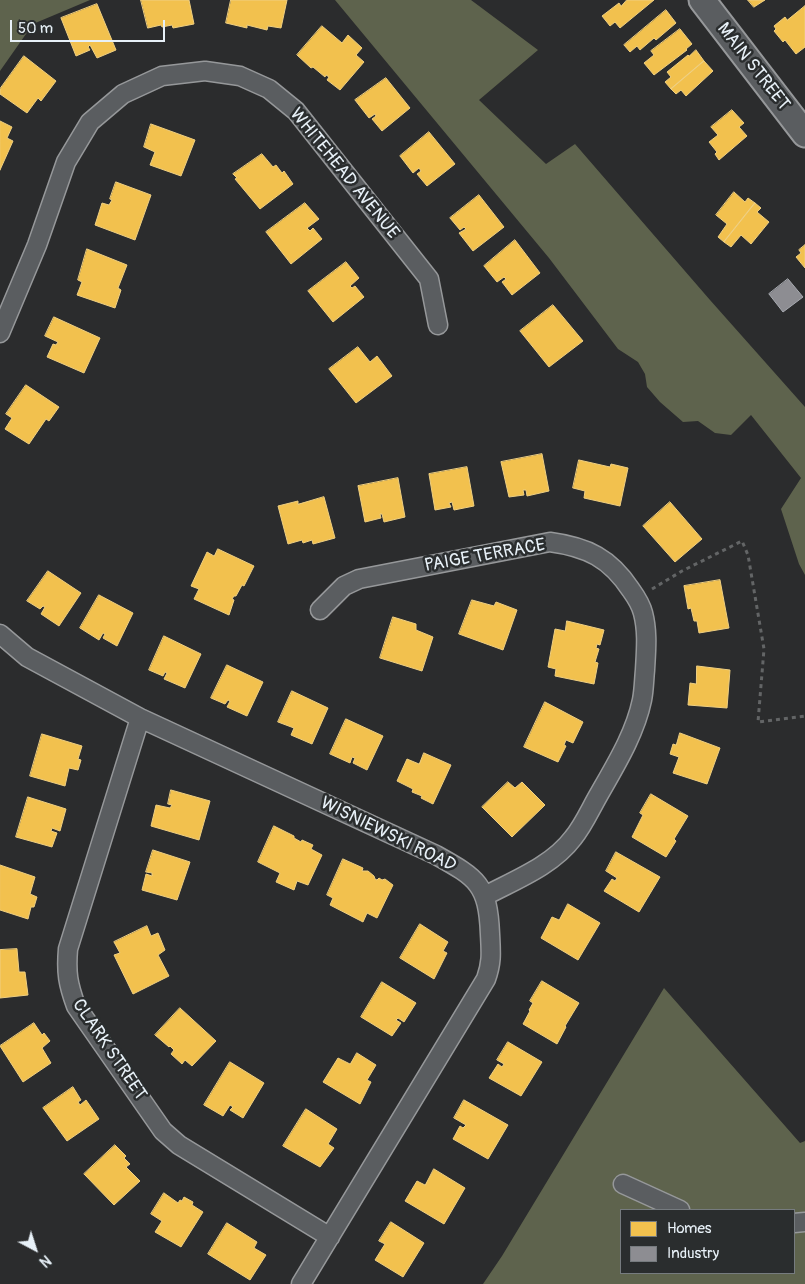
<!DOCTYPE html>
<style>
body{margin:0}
#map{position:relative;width:805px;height:1284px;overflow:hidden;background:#2b2c2d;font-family:Pangolin,sans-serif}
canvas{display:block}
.legend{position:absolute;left:620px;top:1209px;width:175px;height:65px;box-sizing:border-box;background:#2a2d2e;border:1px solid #767b7f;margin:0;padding:6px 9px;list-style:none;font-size:15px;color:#e8f1f8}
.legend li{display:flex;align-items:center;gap:10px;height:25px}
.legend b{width:25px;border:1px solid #767b7f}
.north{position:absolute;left:10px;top:1224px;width:50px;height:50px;-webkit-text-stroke:4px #2a2d2e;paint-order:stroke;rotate:140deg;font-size:14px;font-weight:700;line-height:20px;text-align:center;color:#e8f1f8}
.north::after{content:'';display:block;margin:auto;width:18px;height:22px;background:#e8f1f8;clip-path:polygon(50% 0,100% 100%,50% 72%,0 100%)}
.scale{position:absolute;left:10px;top:20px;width:155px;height:22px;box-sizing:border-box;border:2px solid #e8f1f8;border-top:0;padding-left:6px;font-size:15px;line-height:18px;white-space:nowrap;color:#e8f1f8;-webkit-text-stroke:4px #2a2d2e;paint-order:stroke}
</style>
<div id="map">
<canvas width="805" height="1284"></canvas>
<ul class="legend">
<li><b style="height:14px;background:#f2c14e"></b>Homes</li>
<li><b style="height:14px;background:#8d8d92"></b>Industry</li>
</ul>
<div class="north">N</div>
<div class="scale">50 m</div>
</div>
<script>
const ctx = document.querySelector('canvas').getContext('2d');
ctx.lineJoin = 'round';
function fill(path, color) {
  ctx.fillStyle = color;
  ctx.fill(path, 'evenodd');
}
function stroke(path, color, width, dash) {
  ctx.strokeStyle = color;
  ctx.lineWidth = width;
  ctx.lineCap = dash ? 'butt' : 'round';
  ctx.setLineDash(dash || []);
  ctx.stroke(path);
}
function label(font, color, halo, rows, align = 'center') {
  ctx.font = font + ' Pangolin,sans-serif';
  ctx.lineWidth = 5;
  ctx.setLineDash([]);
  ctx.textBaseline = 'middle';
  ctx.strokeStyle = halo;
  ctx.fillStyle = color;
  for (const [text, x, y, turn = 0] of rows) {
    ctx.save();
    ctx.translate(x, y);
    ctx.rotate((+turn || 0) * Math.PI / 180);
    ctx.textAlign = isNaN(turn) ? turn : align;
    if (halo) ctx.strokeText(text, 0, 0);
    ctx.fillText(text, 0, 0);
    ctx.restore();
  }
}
const green = new Path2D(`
 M0 0H90L33 24 0 71Z
 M335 0H471L538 50 479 100 546 164 575 144 710 300 805 407V575L799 564 781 509 801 478 751 415 731 435 715 433 698 421 683 422 660 402 647 387 645 374 638 362 618 349 549 258Z
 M664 988 800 1143 805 1141V1284H483L502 1256ZM621 1210H794V1273H621Z`);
const homes = new Path2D(`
 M141 0H189L194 24 173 28 172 25 162 27 161 25 148 28Z
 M231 0H287L281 28 268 26 267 30 247 25V28L226 23Z
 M627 0H654L620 28 615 22 610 26 602 16 619 3 621 6Z
 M748 0H765L754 7Z
 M97 4 116 50 97 58 90 45 88 47 90 50 76 56 61 18Z
 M805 6V47L796 54 785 40 783 42 774 31 776 29 774 26 785 17 787 20Z
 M666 10 676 23 656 40 654 38 640 50 637 46 630 52 624 45Z
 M322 26 342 43 348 35 362 48 356 55 364 62 340 90 327 80 329 77 326 75 325 77 313 67 311 68 297 55Z
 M680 29 692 44 686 49 687 50 654 75 644 63 654 55 651 51Z
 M696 50 704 61 671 89 665 82 671 77 667 72 688 55 689 56Z
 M24 56 56 81 41 101 38 98 27 113 0 94V89Z
 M704 61 713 71 686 96 681 90 676 94 671 89Z
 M386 78 410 108 382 131 372 119 376 116 375 114 369 118 355 100Z
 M732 110 744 123 739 127 747 136 719 160 715 154 717 152 709 142 718 135 711 127Z
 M0 121 12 127 7 138 13 141 0 170Z
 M151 124 195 140 181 176 150 165 155 152 144 147Z
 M429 132 455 164 427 186 417 174 421 171 419 168 413 173 400 156Z
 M262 154 273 167 276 165 282 173 284 171 293 184 260 209 235 179 237 178 233 174Z
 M116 182 151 195 135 240 95 225 102 203 109 205 112 200 110 199Z
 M734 192 745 202 748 198 755 203 724 242 718 237 727 224 716 215Z
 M479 195 504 227 473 251 459 233 466 229 464 227 460 230 450 218Z
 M305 203 319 219 307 228 310 231 313 228 322 239 291 264 266 232Z
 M755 203 761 208 757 212 769 222 751 244 741 235 731 247 724 242Z
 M515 240 540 273 512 295 502 282 506 279 504 277 497 282 484 266Z
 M805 245V268L796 257 801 253 799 250Z
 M87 249 127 265 118 288 121 290 115 308 77 295 82 282 78 280Z
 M346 262 359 278 350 286 352 288 355 286 364 297 333 322 308 291Z
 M553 305 583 341 549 367 520 331Z
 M54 317 100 338 84 373 47 357 53 344 56 345 58 342 45 336Z
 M358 347 370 362 377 356 392 376 356 403 329 369Z
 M26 385 59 407 49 421 46 419 29 444 5 429 12 418 6 414Z
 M542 454 549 491 527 496 526 490H523L524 495 509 497 501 462Z
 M579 460 610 467 611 464 628 468 620 506 584 498 585 491 573 488Z
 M467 467 474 506 454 510 452 502 449 503 451 507 435 510 429 474Z
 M398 478 405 517 384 522 382 514H380L381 518 365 522 358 486Z
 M324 497 335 538 313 544 312 540 303 543 302 540 288 544 278 506 298 501V504Z
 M670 502 702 539 675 562 643 526Z
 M218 549 254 566 244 586 242 585 236 596H234L232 599 234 600 229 615 194 599 199 589 191 586 207 552 214 556Z
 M48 571 81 593 59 626 41 614 45 607 43 606 40 609 27 601Z
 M720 580 729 628 699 633 697 621H694L691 608 688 609 684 586Z
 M99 595 133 613 117 646 103 638 105 634 103 633 99 640 80 628Z
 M472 600 494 606 496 602 517 610 503 650 459 634Z
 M393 617 416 624V630L433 637 422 671 380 658Z
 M567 621 604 630 600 645 597 644 596 648 599 649 595 662 598 663 594 684 555 676 556 669 548 667 555 629 565 631Z
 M164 636 201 654 185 688 164 679 167 673 165 672 163 676 149 670Z
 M227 665 263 682 247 716 227 707 230 701 228 700 225 704 211 698Z
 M697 666 730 670 727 708 688 705 690 683 696 684Z
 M292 691 328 708 312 744 291 735 294 728 278 722Z
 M545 702 583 722 573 743 566 740 564 745 566 746 558 762 524 747Z
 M346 719 383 736 367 770 353 763 355 758 352 757 350 763 330 754Z
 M680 733 720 748 707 784 673 773 679 757 670 754 673 744 676 745Z
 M42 734 82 746 78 759 81 760 78 770 69 768 65 786 30 776Z
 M424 753 451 765 433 804 421 798 422 796 412 792 413 789 397 781 407 759 419 764Z
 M508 782 515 788 522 782 545 805 512 837 482 807Z
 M171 790 210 801 199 840 151 826 156 805 170 808 172 805 168 804Z
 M651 794 688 816 674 839 676 841 666 857 632 837 643 815 640 813Z
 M28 797 66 809 60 831 52 828 51 831 57 833 52 847 16 837Z
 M274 826 294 836V838L301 842 302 840 313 845 311 849 322 855 308 885 297 881 294 890 276 882 280 873 258 862Z
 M153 850 190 862 177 900 142 890 146 874 152 876V873L146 872Z
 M616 852 660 877 639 912 604 891 612 879 615 881 617 878 606 871Z
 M343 859 363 868 362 871H368L374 876 375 879 377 880 379 878 382 880 385 879 393 885 377 918 367 913 363 922 330 905 333 898 327 895Z
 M0 865 35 877 30 894 37 897 34 907H31L28 919 0 910Z
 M568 904 600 923 578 960 541 938 552 917 559 920Z
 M420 924 448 942 443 951 447 953 434 979 400 958Z
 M147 926 151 936 158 933 165 950 158 955 169 976 133 994 114 955 120 953 114 942Z
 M17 949 19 972H25L28 995 0 998V950Z
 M542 981 579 1003 565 1026 566 1027 557 1044 523 1024 530 1011 529 1010 533 1003 530 1001Z
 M382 982 416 1003 404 1022 398 1018 396 1020 401 1023 392 1036 361 1017Z
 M180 1008 216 1041 192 1066 185 1060 182 1064 171 1054 174 1050 170 1046 169 1047 155 1035Z
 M34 1023 42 1035 44 1033 50 1041 42 1048 51 1063 23 1082 0 1046Z
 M508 1042 542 1062 521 1096 489 1078 498 1064 502 1067 504 1064 497 1060Z
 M357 1053 376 1065 367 1080 371 1082 360 1104 323 1082 338 1058 350 1064Z
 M230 1062 264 1083 243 1118 230 1110 233 1107 230 1105 223 1116 204 1105Z
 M73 1087 81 1100 78 1102 80 1105 86 1100 99 1119 67 1141 43 1108Z
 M464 1100 508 1125 488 1159 453 1139 460 1126 463 1128 466 1125 454 1118Z
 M306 1109 337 1129 328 1144 334 1148 320 1167 283 1146Z
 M115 1145 126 1156 124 1158 130 1164 126 1167 140 1181 114 1205 84 1174Z
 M434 1169 465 1188 444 1224 405 1201 417 1181 425 1185Z
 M164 1193 178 1203 180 1200 182 1201 184 1197 193 1202 192 1205 203 1212 181 1247 155 1232 162 1221 151 1214Z
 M391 1222 424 1243 403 1277 375 1260 385 1244 379 1241Z
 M227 1223 257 1242 254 1248 266 1255 250 1280 208 1254Z`);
const industry = new Path2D(`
 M788 279 803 297 783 312 769 294Z`);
const path = new Path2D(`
 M652 589 682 571 742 541 748 555 764 649 758 722 805 716`);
const street = new Path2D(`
 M0 333 37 245 66 162 90 122 123 94 162 76 205 71 240 76 269 89 296 111 429 279 438 325
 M320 610 344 586 359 579 550 542C587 547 610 558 631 590 636 597 641 605 643 613 648 632 646 651 645 670 644 680 644 690 642 700 635 734 615 766 598 796 590 810 583 826 573 838 552 866 515 880 485 896
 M0 634 27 657 140 718 436 855C477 878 488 884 490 934 491 953 492 962 486 979L301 1284
 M140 718 68 949C66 973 68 984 76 1006L163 1131 179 1145 330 1237
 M623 1184 680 1210
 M794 1223 805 1222`);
const secondary = new Path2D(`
 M702 0 805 134`);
const streetNames = [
 ["MAIN STREET",753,67,52],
 ["WHITEHEAD AVENUE",344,174,51],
 ["PAIGE TERRACE",485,556,-10],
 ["WISNIEWSKI ROAD",388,835,26],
 ["CLARK STREET",109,1050,56]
];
fill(green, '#5e634d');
fill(homes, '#f2c14e');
stroke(homes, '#efcf81', 1);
fill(industry, '#8d8d92');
stroke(industry, '#a8abb1', 1);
stroke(street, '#96989a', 21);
stroke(secondary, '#96989a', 29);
stroke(path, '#636566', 3, [4, 4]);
stroke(street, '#5a5d60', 18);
stroke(secondary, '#5a5d60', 25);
label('18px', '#e8f1f8', '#2a2d2e', streetNames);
</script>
